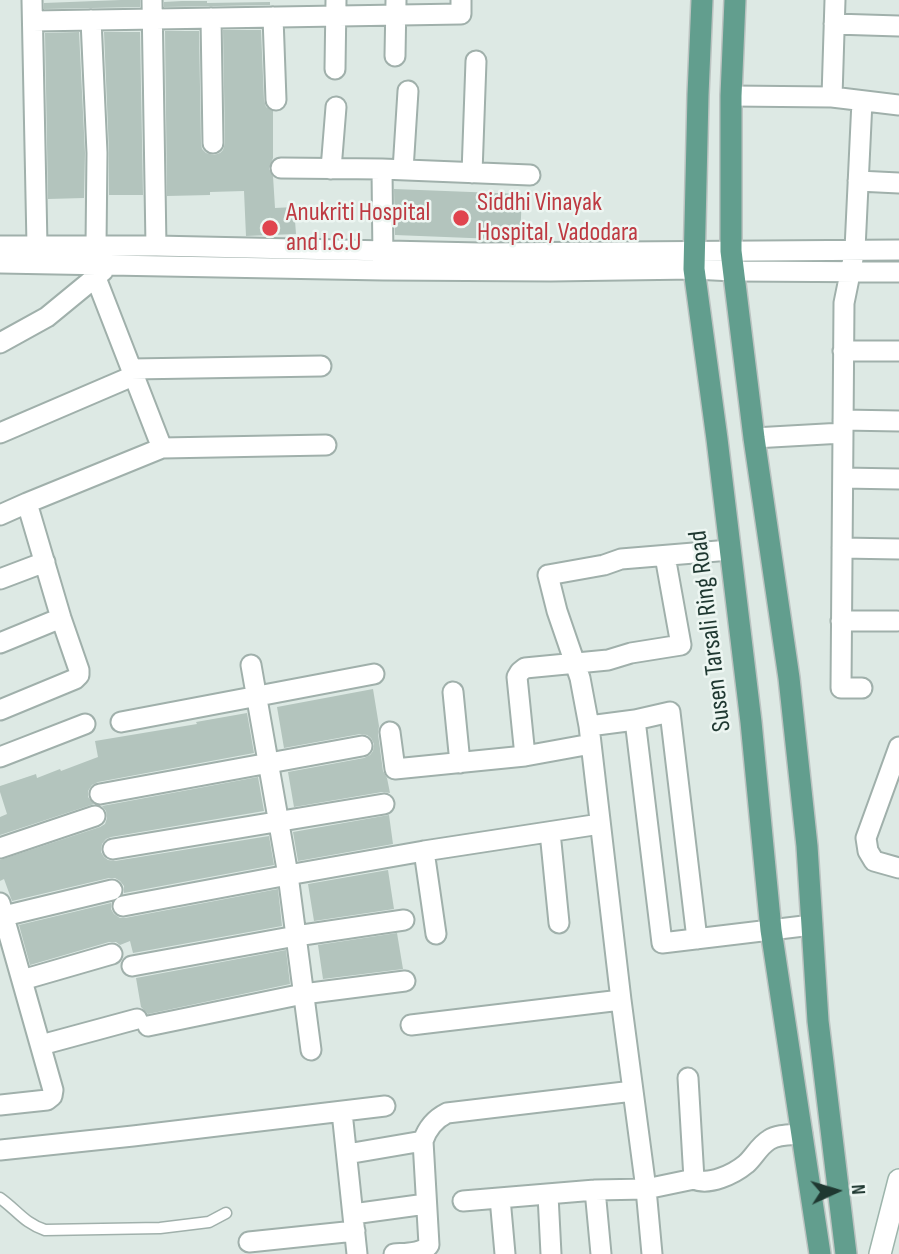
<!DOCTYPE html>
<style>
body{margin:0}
#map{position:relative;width:899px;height:1254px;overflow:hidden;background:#dde9e4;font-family:"Sofia Sans Condensed",sans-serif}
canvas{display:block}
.north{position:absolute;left:801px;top:1156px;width:70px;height:70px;-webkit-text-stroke:5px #edf6f2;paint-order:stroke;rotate:86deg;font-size:19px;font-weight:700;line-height:28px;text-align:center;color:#1f3831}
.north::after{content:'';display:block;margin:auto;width:24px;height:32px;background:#1f3831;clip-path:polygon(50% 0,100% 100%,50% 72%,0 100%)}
</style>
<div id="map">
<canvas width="899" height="1254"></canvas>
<div class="north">N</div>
</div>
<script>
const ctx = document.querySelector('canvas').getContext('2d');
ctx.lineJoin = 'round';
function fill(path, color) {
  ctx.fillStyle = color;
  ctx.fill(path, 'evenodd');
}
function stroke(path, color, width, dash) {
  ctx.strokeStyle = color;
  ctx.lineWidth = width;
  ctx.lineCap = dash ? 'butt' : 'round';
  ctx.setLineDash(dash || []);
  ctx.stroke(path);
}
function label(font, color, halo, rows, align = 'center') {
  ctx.font = font + ' "Sofia Sans Condensed",sans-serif';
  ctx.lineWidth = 5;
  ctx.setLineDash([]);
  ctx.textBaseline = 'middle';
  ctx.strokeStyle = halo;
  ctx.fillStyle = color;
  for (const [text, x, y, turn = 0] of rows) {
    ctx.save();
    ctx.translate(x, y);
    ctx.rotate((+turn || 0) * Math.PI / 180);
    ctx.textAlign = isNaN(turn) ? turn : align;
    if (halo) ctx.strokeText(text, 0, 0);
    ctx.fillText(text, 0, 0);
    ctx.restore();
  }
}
const building = new Path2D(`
 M121 0H140V7L44 9V3Z
 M182 1H207V3L270 2V5L164 7V2Z
 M223 30H261L264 100 266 107 273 111V158L269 169 273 176 275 208 294 207 296 234 246 236 244 191 210 192V195L167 196 165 31H199L201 143 202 149 206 153 214 155 220 153 223 150 225 143Z
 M79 32 85 153 84 198 48 199 45 33Z
 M104 32H140L143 195H109V152Z
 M394 189 522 194 520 240 395 235Z
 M373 689 379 726 378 734 383 771 387 778 390 793 382 792 294 807 288 772 364 758 370 755 373 751 374 744 371 738 367 735 360 734 284 748 277 707Z
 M247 713 254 753 98 782 92 785 88 791V797L94 804 0 835V817L7 814 0 792V786L36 774 37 778 60 769 61 771 98 757 95 741 197 724 196 722Z
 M258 777 264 811 111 837 106 839 102 844 101 852 104 857 108 860 115 861 269 836 274 865 124 893V886L120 881 115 878H109L12 901 4 879 0 881V860L100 827 105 824 107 818 106 811 102 806Z
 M389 815 393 844 298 861 293 832Z
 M388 870 394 909 314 921 308 884Z
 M278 889 282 926 133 953 130 941 120 945 116 942H109L30 965 19 925 111 903V909L114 914 120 918H125Z
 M397 933 403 969 323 979 318 945Z
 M286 950 290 984 148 1014 141 1007 136 978Z`);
const lane = new Path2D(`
 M0 1198C17 1210 24 1223 45 1230L160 1228 209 1222 226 1213`);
const street = new Path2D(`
 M32 0 37 245
 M152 0 156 246
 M835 0 832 97 899 105
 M273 17 276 100
 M211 18 213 143
 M91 20 97 153 96 245
 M33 21 461 14V0
 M834 24 899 26
 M395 56 396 0
 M335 69 336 0
 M731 96 832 97
 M862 101 855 249 844 303 841 688H862
 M281 168 382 169
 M331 169 336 107
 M403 170 408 91
 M472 173 476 61
 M858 181 899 183
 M0 246H156L480 253 899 250
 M383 261 382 169 530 175
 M0 263 383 270 551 271 694 269 733 271 899 272
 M96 278 162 448 326 445
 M0 343 47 317 103 271
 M843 351H899
 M131 369 321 366
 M843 420 899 421
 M0 433 133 376
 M754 438 843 433
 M843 478 899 479
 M0 515 27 503
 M842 548 899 549
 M0 579 45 562
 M841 621H897
 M0 643 61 618
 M251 665 288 875 424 851 600 824
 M453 692 460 763
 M0 710 75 679 79 675V670L61 618 27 503 162 448
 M635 720 670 712 697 939
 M121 722 374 674
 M589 726 635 720 662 943 812 925
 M390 732 395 769 525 756 591 744
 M899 747 866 838 868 851 874 861 899 868
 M525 756 517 677 520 672 525 668 608 660 631 653 681 645 665 556
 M0 757 85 724
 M100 794 362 746
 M550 832 559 923
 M0 848 95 816
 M113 849 384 804
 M424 851 436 934
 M0 903 53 1090 52 1096 47 1100 0 1105
 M123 906 288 875 311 1050
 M4 916 112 890
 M132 966 296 936 404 920
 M22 980 112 954
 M411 1025 621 1000
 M148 1026 303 994 405 981
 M41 1045 137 1019
 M342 1112 357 1254
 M0 1150 133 1136 385 1106
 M347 1154 423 1141
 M694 1179C709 1186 734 1174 746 1164 754 1157 759 1146 769 1140 778 1134 791 1135 802 1134
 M595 1190 601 1254
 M548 1195 551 1254
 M500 1198 505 1254
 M463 1201 595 1190 646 1189 694 1179 688 1078
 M353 1214 426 1204
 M249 1242 355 1231
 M394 1254C405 1253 422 1254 429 1245L423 1141C427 1129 435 1119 447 1113L633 1091
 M652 1254 646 1189 621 1000 589 726 580 678 557 611 548 575 604 565 621 559 730 550`);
const secondary = new Path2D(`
 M880 1254 899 1180`);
const primary = new Path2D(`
 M702 0 698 95 694 269 717 439 751 722 771 930 820 1254
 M735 0 731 96V251L754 438 789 678 807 846 818 1021 846 1254`);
const markers = [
 [461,218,9,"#e0444e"],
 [270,228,9,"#e0444e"]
];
const healthNames = [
 ["Siddhi Vinayak",477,203],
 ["Hospital, Vadodara",477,233],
 ["Anukriti Hospital",286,213],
 ["and I.C.U",286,243]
];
const streetNames = [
 ["Susen Tarsali Ring Road",711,631,-97]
];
fill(building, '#b3c4bd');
stroke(lane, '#a0b0ab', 13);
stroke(street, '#a0b0ab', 23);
stroke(secondary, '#9db5ac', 24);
stroke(primary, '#bcc3c1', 24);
stroke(lane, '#fff', 10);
stroke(street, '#fff', 19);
stroke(secondary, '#fff', 21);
stroke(primary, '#629e8e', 21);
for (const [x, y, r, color] of markers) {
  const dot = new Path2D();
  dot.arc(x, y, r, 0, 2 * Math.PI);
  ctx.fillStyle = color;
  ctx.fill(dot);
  stroke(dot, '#edf6f2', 2.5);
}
label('26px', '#be3a42', '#edf6f2', healthNames, 'left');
label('26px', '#1f3831', '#edf6f2', streetNames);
</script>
